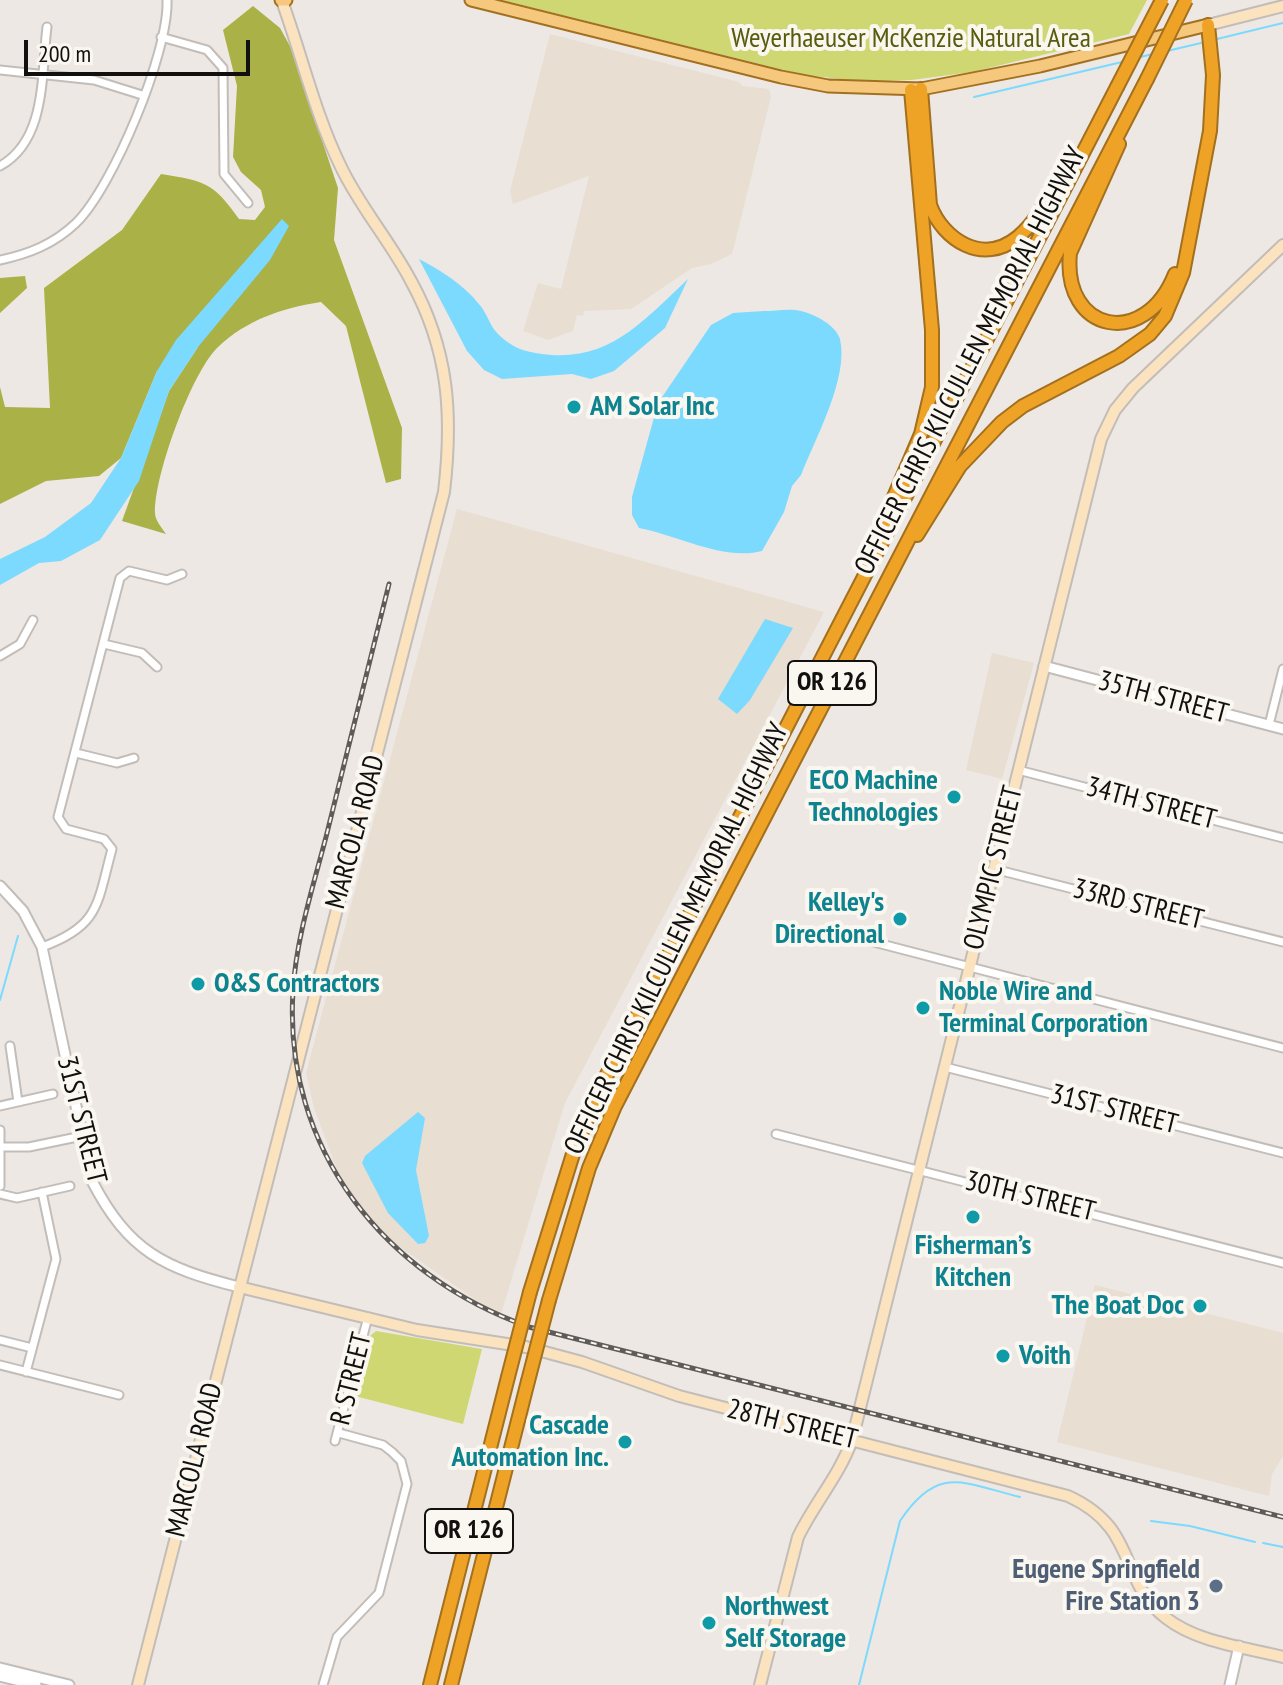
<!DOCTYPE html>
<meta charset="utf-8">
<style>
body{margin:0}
#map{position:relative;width:1283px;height:1685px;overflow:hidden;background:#ede8e3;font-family:"PT Sans Narrow",sans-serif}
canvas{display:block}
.scale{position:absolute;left:24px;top:40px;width:226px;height:36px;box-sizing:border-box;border:4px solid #12100e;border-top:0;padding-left:10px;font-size:24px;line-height:28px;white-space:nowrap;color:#12100e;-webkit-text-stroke:6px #faf6f0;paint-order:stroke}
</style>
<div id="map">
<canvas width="1283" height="1685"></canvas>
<div class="scale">200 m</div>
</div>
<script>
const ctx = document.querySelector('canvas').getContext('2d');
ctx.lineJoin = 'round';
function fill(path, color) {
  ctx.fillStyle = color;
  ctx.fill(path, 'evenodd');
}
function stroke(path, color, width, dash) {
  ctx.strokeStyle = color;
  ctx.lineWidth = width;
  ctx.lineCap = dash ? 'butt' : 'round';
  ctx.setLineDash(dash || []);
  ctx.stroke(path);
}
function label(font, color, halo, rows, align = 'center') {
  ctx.font = font + ' "PT Sans Narrow",sans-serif';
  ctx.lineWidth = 8;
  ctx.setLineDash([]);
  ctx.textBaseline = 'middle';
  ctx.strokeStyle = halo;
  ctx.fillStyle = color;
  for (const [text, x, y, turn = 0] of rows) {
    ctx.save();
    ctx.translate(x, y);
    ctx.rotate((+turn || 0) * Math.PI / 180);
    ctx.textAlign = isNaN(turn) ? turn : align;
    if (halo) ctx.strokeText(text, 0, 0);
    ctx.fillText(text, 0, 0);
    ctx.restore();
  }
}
const built = new Path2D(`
 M550 34 739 82 742 86 769 89 771 97 732 254 711 264 692 268 631 309 584 311 583 316 577 315 573 331 548 340 523 331 538 283 561 289 589 176 513 204 510 191Z
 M457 509 824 612 565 1103 500 1317 380 1233 339 1175 314 1108 306 1073Z
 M992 653 1034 663 1002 779 966 770Z
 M1095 1285 1283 1333V1456L1272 1474 1269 1496 1057 1442Z`);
const green = new Path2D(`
 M501 0H1147L1129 34 972 72 912 80 859 81 804 75Z
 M376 1331 482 1349 463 1424 355 1396 370 1336Z`);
const forest = new Path2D(`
 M253 6 280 28 291 48 338 188 334 240 402 428 401 479 386 483 346 326 321 302C282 308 246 320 217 348 191 374 154 476 155 513 155 520 162 528 166 534L122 521 169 391 198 347 157 371 121 458 99 476 46 481 0 504V387L5 407 50 408 44 288 122 230 161 174C204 181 213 182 239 219L255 220 265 207 261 190 241 172 233 157 237 86 223 30Z
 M25 276 27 288 0 313V278Z`);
const water = new Path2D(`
 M282 219 289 226 270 260 198 347 169 391 139 481 100 540 61 561 39 563 0 585V559L45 537 91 503 121 458 157 371 176 340Z
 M419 259C440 270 463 284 478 303 487 312 489 325 498 334 511 347 524 352 542 354 609 363 643 321 688 279L665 328 614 371 591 379 572 374 502 379 484 370 467 351Z
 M764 311C775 311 790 308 801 311 814 314 836 325 840 339 849 378 815 439 801 475L792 486 784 512 762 551C723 561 677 535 639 528L632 515V497L658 403 711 325 733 313Z
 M765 619 793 628 750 700 737 714 718 699Z
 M418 1112 425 1118 416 1170 429 1236 425 1243 418 1244 388 1213 362 1163 365 1156Z`);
const stream = new Path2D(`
 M1217 39 1283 23
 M1167 51 1201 43
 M1136 58 1153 54
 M974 97 1122 62
 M0 1000 18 936
 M1151 1521 1190 1526 1255 1542
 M1263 1543 1283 1547
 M859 1685 900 1521C938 1464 963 1483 1020 1497`);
const minor = new Path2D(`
 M161 37 207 50 223 68 224 174 248 203
 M0 70 94 80 142 95
 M0 166C47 140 41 74 47 27
 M0 260C29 254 54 244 76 223 113 187 169 52 167 0
 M104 644 142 653 157 667
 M0 656 20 644 33 620
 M1269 725 1283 669
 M76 753 117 763 134 758
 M1018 770 1283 838
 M994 869 1283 942
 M831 931 1283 1048
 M42 947C100 926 97 904 112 849L104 839 66 829 58 817 120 578 129 571 167 580 182 574
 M10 1046 18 1102
 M945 1067 1283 1153
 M0 1106 53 1094
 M0 1130V1186
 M776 1134 1283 1263
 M0 1147H29L82 1136
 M0 1194 17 1198 70 1186
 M0 1340 32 1348
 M0 1365 119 1395
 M26 1372 56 1259 42 1192
 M335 1441 368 1317
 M323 1685 337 1637 379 1593 407 1484 401 1461 392 1452 383 1445 339 1433`);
const tertiary = new Path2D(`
 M1044 666 1283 729
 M0 886 23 911 42 947 92 1181C129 1252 164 1268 239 1287
 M0 1668 69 1685
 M0 1676 36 1685
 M1230 1685 1239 1646`);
const secondary = new Path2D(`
 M1208 25 1283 6
 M239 1287 417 1330 526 1347 582 1362 679 1396 1068 1496C1140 1529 1117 1580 1166 1618 1198 1643 1245 1647 1283 1657
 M138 1685 444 492C453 415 449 350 411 281 390 241 360 207 341 167 315 114 302 56 282 1
 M760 1685 798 1537C815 1502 839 1476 852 1440L1101 439 1115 410 1133 388 1283 245`);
const primary = new Path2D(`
 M281 0H286
 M471 0 781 77 828 86 921 89 1040 66 1208 25`);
const motorway = new Path2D(`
 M921 89 930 205C943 240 983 266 1018 237 1038 220 1051 193 1064 171
 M1119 144 1070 253C1062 333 1145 350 1175 274
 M879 532 921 434 932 387V330L911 90
 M917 535 960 466 1002 422 1023 406 1119 356 1150 334 1165 316 1183 273 1210 131 1213 75 1208 25
 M530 1292 573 1154 598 1092 1117 87
 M549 1300 589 1168 615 1106 1147 79
 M430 1685 508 1377
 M451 1685 528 1381`);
const rail = new Path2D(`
 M389 584C368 668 347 753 326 837 313 887 296 939 293 991 283 1150 385 1276 529 1327L1283 1517`);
const motorwayBridge = new Path2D(`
 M1147 79 1186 0
 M1117 87 1162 0
 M508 1377 530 1292
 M528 1381 549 1300`);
const markers = [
 [574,407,8,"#0f9aa8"],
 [954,797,8,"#0f9aa8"],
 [900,919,8,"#0f9aa8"],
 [198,984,8,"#0f9aa8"],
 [923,1008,8,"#0f9aa8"],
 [973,1217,8,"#0f9aa8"],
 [1200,1306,8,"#0f9aa8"],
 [1003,1356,8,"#0f9aa8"],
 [625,1442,8,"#0f9aa8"],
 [1216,1586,8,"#5c6f8a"],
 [709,1623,8,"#0f9aa8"]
];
const shields = [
 [832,683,88],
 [469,1531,88]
];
const shieldNames = [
 ["OR 126",832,683],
 ["OR 126",469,1531]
];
const parkNames = [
 ["Weyerhaeuser McKenzie Natural Area",911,39]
];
const streetNames = [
 ["OFFICER CHRIS KILCULLEN MEMORIAL HIGHWAY",971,361,-63],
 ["35TH STREET",1163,698,15],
 ["34TH STREET",1151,804,15],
 ["MARCOLA ROAD",356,832,-75],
 ["OLYMPIC STREET",994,868,-76],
 ["33RD STREET",1138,905,14],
 ["OFFICER CHRIS KILCULLEN MEMORIAL HIGHWAY",677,939,-64],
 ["31ST STREET",1114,1110,14],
 ["31ST STREET",81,1120,76],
 ["30TH STREET",1030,1197,14],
 ["R STREET",352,1379,-76],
 ["28TH STREET",792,1425,14],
 ["MARCOLA ROAD",195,1460,-76]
];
const cultureNames = [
 ["AM Solar Inc",590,407],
 ["ECO Machine",938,781,"right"],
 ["Technologies",938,813,"right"],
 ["Kelley's",884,903,"right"],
 ["Directional",884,935,"right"],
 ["O&S Contractors",214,984],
 ["Noble Wire and",939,992],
 ["Terminal Corporation",939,1024],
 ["Fisherman’s",973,1246,"center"],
 ["Kitchen",973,1278,"center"],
 ["The Boat Doc",1184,1306,"right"],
 ["Voith",1019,1356],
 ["Cascade",609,1426,"right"],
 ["Automation Inc.",609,1458,"right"],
 ["Northwest",725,1607],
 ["Self Storage",725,1639]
];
const serviceNames = [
 ["Eugene Springfield",1200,1570],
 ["Fire Station 3",1200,1602]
];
fill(built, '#e8ded2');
fill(green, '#cfd773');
fill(forest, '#aab147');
fill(water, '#7bdafe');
stroke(stream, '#7bdafe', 2);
stroke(minor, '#c2bdb8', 11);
stroke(tertiary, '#c2bdb8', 13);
stroke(secondary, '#c2bdb8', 14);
stroke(primary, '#a2701e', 15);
stroke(motorway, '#a2701e', 16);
stroke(minor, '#fff', 7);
stroke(tertiary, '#fff', 9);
stroke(secondary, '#fae3be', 10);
stroke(primary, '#f5c87d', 11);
stroke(motorway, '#efa326', 12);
stroke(rail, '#5e5b58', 5);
stroke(rail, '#faf6f0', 2, [6]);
stroke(motorwayBridge, '#a2701e', 16, []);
stroke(motorwayBridge, '#efa326', 12);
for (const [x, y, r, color] of markers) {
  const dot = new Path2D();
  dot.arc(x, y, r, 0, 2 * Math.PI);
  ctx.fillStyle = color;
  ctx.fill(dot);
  stroke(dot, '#faf6f0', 3);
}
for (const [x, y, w] of shields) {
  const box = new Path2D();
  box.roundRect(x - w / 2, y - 22, w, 44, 6);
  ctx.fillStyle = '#faf6f0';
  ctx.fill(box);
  stroke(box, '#12100e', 2);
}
label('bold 26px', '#12100e', null, shieldNames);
label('28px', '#585c0d', '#faf6f0', parkNames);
label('28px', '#12100e', '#faf6f0', streetNames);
label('bold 28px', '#0d838f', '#faf6f0', cultureNames, 'left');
label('bold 28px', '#4e5e75', '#faf6f0', serviceNames, 'right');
</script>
